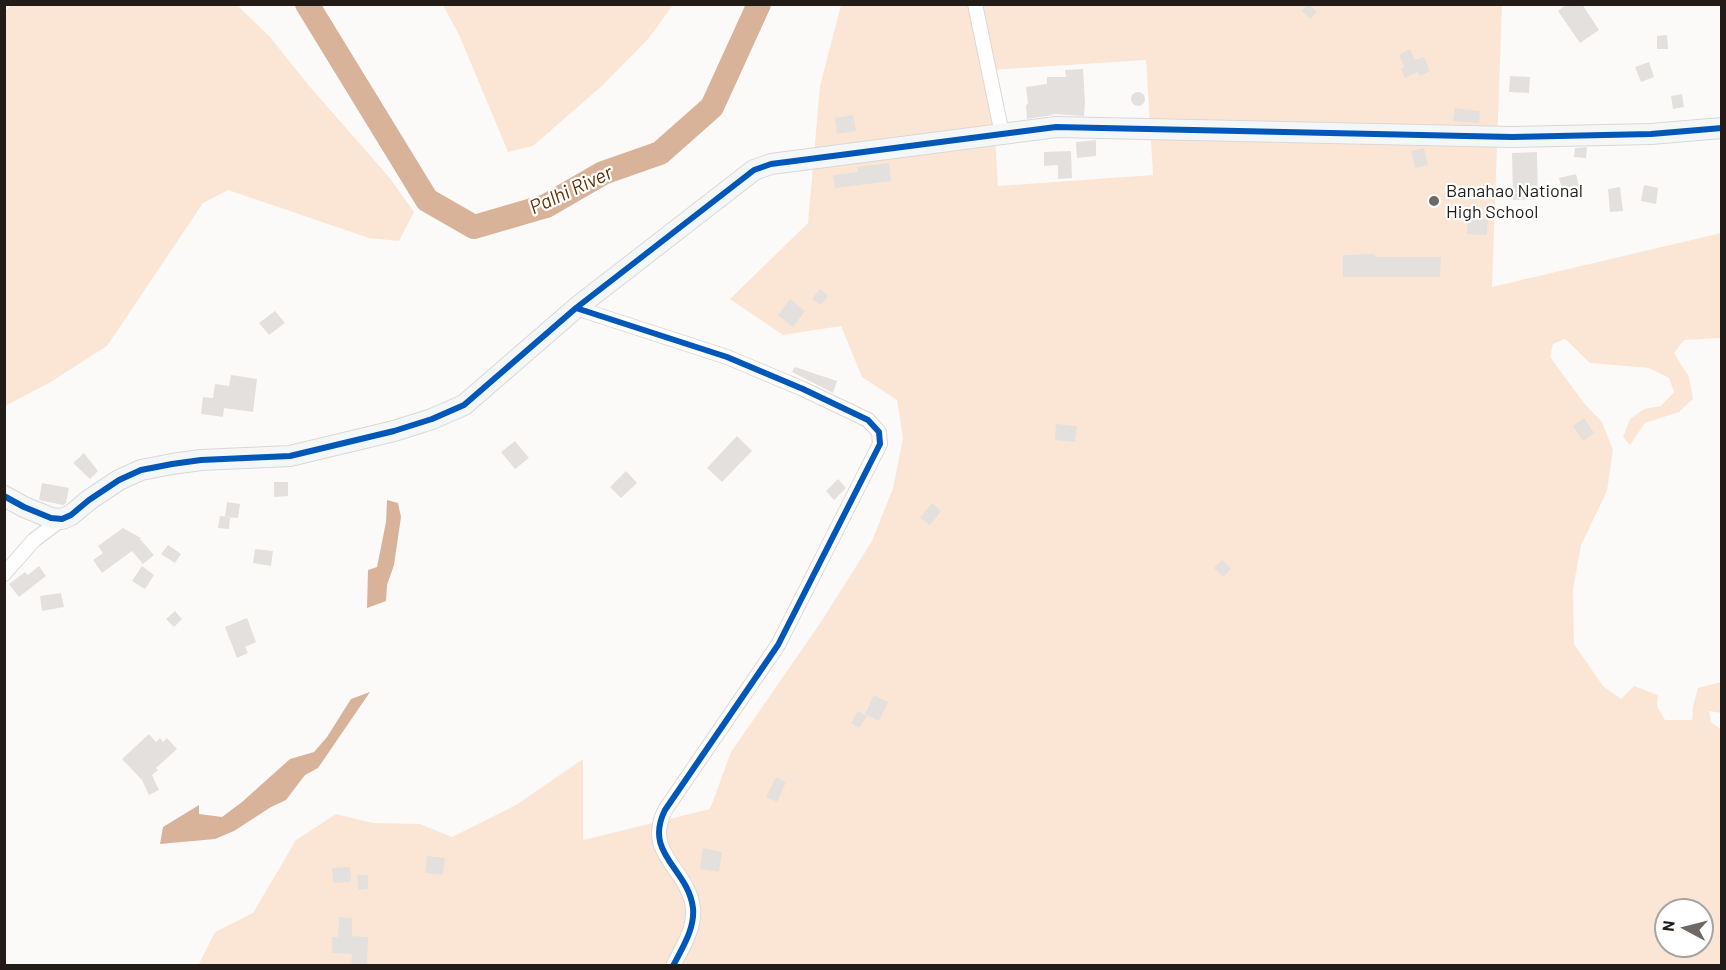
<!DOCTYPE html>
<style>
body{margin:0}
#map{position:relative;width:1726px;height:970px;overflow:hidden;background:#fcfaf8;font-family:Barlow,sans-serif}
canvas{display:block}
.frame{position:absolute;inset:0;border:6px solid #221b17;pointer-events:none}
.north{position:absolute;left:1654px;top:898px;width:60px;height:60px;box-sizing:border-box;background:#fff;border:2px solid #a7a4a2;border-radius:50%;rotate:277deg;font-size:16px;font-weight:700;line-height:24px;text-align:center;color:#221b17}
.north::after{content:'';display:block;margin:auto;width:21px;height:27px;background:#6e6966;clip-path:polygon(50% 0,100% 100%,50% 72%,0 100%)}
</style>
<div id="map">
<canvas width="1726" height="970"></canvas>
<div class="frame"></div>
<div class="north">N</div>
</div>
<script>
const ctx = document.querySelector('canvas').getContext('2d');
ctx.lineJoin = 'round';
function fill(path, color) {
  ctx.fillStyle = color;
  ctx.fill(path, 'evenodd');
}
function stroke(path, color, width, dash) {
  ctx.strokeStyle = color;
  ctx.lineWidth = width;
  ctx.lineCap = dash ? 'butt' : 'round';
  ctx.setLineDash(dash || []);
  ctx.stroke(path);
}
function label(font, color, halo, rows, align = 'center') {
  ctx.font = font + ' Barlow,sans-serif';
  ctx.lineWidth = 4.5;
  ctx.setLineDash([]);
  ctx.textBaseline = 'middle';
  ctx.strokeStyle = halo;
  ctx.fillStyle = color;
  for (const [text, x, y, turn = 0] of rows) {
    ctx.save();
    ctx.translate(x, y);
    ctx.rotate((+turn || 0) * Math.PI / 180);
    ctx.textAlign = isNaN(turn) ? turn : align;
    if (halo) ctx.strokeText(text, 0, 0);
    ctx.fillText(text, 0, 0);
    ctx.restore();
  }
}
const green = new Path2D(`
 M12 4 237 5 270 37 310 87 389 177 414 212 399 241 369 238 228 190 203 203 107 346 49 383 5 406 4 12Z
 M443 5H673L648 39 603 85 533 146 508 152 460 37Z
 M841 5H1502L1492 287 1721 233V338L1684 340 1674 353 1689 377 1693 399 1679 412 1645 423 1630 445 1623 437 1630 419 1644 409 1661 406 1674 392 1669 378 1649 368 1590 363 1565 339 1553 344 1550 357 1584 403 1602 422 1613 450 1607 491 1581 545 1573 589 1574 644 1603 686 1621 699 1634 686 1658 695 1657 706 1665 720H1692L1693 706 1698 688 1721 682V713L1709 711 1711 722 1722 730 1721 965 198 966 215 932 253 913 296 840 336 814 373 823 420 824 452 837 516 805 583 759V840L710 809 731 752 821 622 872 541 893 488 903 438 897 400 862 377 841 326 783 335 730 299 808 223 820 86ZM1146 60 1153 175 998 186 991 70ZM1666 910H1702V946H1666Z`);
const water = new Path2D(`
 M387 500 398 503 401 517 394 565 387 585 386 601 367 608 368 570 377 567 386 522Z
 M370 692 318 768 305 775 286 800 271 807 234 831 215 839 160 844 163 827 199 805V814L222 817 242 802 290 759 314 752 327 737 351 699Z`);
const river = new Path2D(`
 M307 4 427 200 474 227 546 206 603 173 660 153 712 107 759 4`);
const building = new Path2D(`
 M1308 4 1317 12 1310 19 1302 11Z
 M1567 4H1582L1599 30 1580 43 1558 11Z
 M1667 35 1668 49H1657V36Z
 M1410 49 1415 60 1424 57 1430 71 1420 76 1418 72 1405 78 1401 69 1404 67 1399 55Z
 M1649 62 1654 77 1641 82 1635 67Z
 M1083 69 1085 102 1084 116 1052 114 1053 115 1027 119 1026 105 1028 104 1026 87 1047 84V77H1066L1065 70Z
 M1510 76 1530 77 1529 93 1509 92Z
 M1131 99a7 7 0 1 1 14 0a7 7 0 1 1-14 0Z
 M1682 94 1684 107 1673 109 1671 96Z
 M1455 108 1480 111 1479 123 1453 121Z
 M853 115 856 131 837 134 835 118Z
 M1096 140V156L1077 158 1076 142Z
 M1587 147 1586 158 1574 157 1575 148Z
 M1424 148 1428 165 1415 168 1411 151Z
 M1071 151 1072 178 1058 179V165L1044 166V152Z
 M1537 152 1538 199 1513 200 1512 153Z
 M889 163 891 181 835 188 833 175 858 172 857 167Z
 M1576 174 1580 191 1564 195 1559 178Z
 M1644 185 1658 188 1656 204 1641 201Z
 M1620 187 1623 211 1610 212 1608 189Z
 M1468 218 1488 219 1487 235 1467 234Z
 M1375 254V257H1441L1440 277H1343V255Z
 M820 289 828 296 821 305 812 299Z
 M790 299 805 311 793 327 778 315Z
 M275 311 285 323 269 335 259 323Z
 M795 367 837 381 833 393 792 372Z
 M231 375 257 379 253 412 224 408 223 417 201 414 203 397 213 398 215 384 229 386Z
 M1584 418 1594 433 1583 441 1573 426Z
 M1056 424 1077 426 1075 442 1055 440Z
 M737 436 752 451 722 482 707 468Z
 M515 441 529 458 515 469 501 452Z
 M84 453 98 471 90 479 73 463Z
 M626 471 637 483 621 498 610 487Z
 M838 479 846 488 834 500 826 491Z
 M274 482H288V496L274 497Z
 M42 483 69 488 66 503 63 505 39 500Z
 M227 502 240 504 238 518 225 517Z
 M932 503 941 511 930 525 920 518Z
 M220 516 230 517 229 529 218 528Z
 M123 528 141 538 140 539 154 555 143 564 132 551 102 573 93 560 103 553 98 546Z
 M168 545 181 554 175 563 161 554Z
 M255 549 273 551 271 566 253 563Z
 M1222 560 1231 569 1223 577 1214 568Z
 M39 566 46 576 19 597 9 584 25 572 28 575Z
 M142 566 154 575 145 589 132 581Z
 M61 593 64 607 42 611 40 596Z
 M175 611 182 619 174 627 166 619Z
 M247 618 256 642 245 647 248 653 237 658 225 627Z
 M874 695 888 702 879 721 865 714Z
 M858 711 867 716 859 728 851 723Z
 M149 734 156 742 160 738 163 742 167 738 177 749 156 768 158 770 152 775 159 790 149 795 142 780 122 759Z
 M776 777 786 782 777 802 766 797Z
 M703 848 722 852 719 872 700 869Z
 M427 856 445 858 443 875 425 873Z
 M350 867 351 882 333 883 332 868Z
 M357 875H368V889L358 890Z
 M339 917 352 918V936L368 937 367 966H351L352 954 332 953V937H338Z`);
const street = new Path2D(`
 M975 4 1002 134
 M576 308 727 357 803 389 868 420 879 432 880 444 778 645 665 810C643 854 688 868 693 908 695 929 682 948 673 966
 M4 574 34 540 62 519`);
const secondary = new Path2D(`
 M4 496 24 507 51 518 62 519 71 515 89 500 119 480 141 470 172 464 201 460 290 456 394 431 432 419 464 405 576 308 754 170 771 164 1056 127 1512 137 1651 134 1722 128`);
const cycleway = new Path2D(`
 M576 308 727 357 803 389 868 420 879 432 880 444 778 645 665 810C643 854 688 868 693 908 695 929 682 948 673 966
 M4 496 24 507 51 518 62 519 71 515 89 500 119 480 141 470 172 464 201 460 290 456 394 431 432 419 464 405 576 308 754 170 771 164 1056 127 1512 137 1651 134 1722 128`);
const markers = [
 [1434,201,6,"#6e6966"]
];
const poiNames = [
 ["Banahao National",1446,191],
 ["High School",1446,212]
];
const waterNames = [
 ["Palhi River",571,190,-25]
];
fill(green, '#fbe6d6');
fill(water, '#d8b399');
stroke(river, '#d8b399', 24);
fill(building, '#e4e0dd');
stroke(street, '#dcd7d4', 16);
stroke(secondary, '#dcd7d4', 22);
stroke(street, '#fffefe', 14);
stroke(secondary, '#f4f7f8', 20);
stroke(cycleway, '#0057b8', 6);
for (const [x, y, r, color] of markers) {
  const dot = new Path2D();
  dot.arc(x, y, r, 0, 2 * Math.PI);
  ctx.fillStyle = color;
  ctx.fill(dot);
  stroke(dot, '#fff', 2);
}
label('18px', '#221b17', '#fff', poiNames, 'left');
label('italic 20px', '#623103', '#fff', waterNames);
</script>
